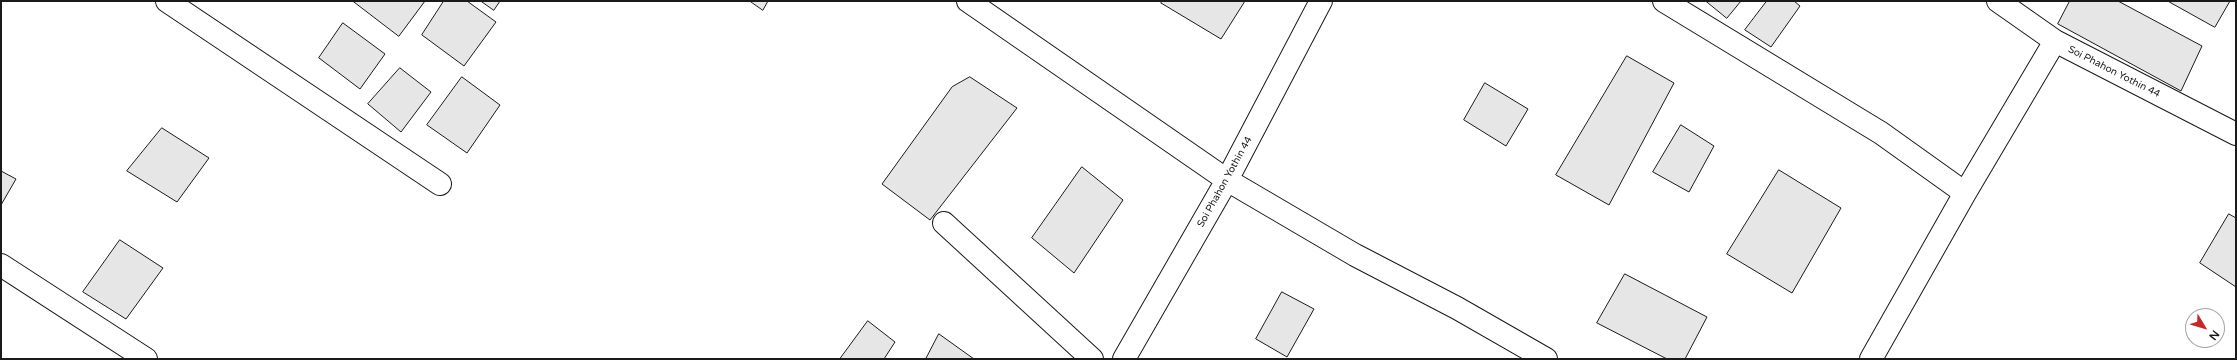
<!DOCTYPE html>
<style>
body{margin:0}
#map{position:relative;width:2237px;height:360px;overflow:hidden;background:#fff;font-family:"Varela Round",sans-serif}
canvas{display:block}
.frame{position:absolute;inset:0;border:2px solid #1a1a1a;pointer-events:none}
.north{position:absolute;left:2185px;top:308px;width:40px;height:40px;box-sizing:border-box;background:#fff;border:1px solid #a3a3a3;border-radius:50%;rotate:128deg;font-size:11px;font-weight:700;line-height:16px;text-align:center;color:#1a1a1a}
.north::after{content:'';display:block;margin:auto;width:14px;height:18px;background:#c62828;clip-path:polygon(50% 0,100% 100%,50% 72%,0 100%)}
</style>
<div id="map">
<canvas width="2237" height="360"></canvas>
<div class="frame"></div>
<div class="north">N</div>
</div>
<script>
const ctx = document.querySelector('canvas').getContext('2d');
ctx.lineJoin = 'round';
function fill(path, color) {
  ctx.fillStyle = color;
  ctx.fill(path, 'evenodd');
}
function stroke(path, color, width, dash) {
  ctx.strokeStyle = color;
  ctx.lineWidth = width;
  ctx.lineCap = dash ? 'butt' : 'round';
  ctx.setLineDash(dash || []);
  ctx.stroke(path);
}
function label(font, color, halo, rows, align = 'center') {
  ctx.font = font + ' "Varela Round",sans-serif';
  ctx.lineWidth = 3;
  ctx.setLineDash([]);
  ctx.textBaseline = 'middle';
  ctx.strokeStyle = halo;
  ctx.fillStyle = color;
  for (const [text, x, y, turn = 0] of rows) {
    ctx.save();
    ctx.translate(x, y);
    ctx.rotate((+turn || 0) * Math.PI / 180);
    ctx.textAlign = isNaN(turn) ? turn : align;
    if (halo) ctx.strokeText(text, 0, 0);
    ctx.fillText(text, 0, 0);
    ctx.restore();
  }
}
const building = new Path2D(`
 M353 1H425L399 36Z
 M444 1H467L496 22 464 66 422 35Z
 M481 1H500L494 10Z
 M750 1H768L763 10Z
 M1163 1H1245L1221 39 1161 3Z
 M1706 1H1741L1727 18Z
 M1767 1H1794L1800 6 1771 47 1745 30Z
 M2070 1H2118L2202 46 2181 91 2058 24Z
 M2168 1H2230L2215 27Z
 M343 23 385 54 360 89 319 58Z
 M1627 56 1674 83 1609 205 1556 175Z
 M400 68 431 92 401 132 368 104Z
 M462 77 500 105 467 153 427 125Z
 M970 77 1017 108 930 220 882 184 952 87Z
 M1485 83 1528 109 1506 146 1464 120Z
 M1681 125 1714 146 1689 192 1653 172Z
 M162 128 209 158 177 202 127 171Z
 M1082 167 1123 200 1074 273 1032 238Z
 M1779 170 1841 208 1792 293 1727 254Z
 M1 171 16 179 1 205Z
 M2229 214 2236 218V287L2200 263Z
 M120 240 163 268 126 319 83 292Z
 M1625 274 1707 317 1685 359H1667L1597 323Z
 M1282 292 1314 309 1287 357 1256 339Z
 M868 321 895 342 884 359H840Z
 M939 334 974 359H926Z`);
const minor = new Path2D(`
 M167 1 440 184
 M968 1 1227 180 1355 255 1457 308 1546 359
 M1664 1 1881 133 1965 193
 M1998 1 2055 41 2236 134
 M944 223 1092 359
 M1 265 146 359
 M1124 359 1227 180 1321 1
 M1871 359 1965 193 2055 41`);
const streetNames = [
 ["Soi Phahon Yothin 44",2114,72,27],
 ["Soi Phahon Yothin 44",1225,182,-61]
];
fill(building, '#e6e6e6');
stroke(building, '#1a1a1a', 1);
stroke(minor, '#1a1a1a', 24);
stroke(minor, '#fff', 22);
label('10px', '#1a1a1a', '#fff', streetNames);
</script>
